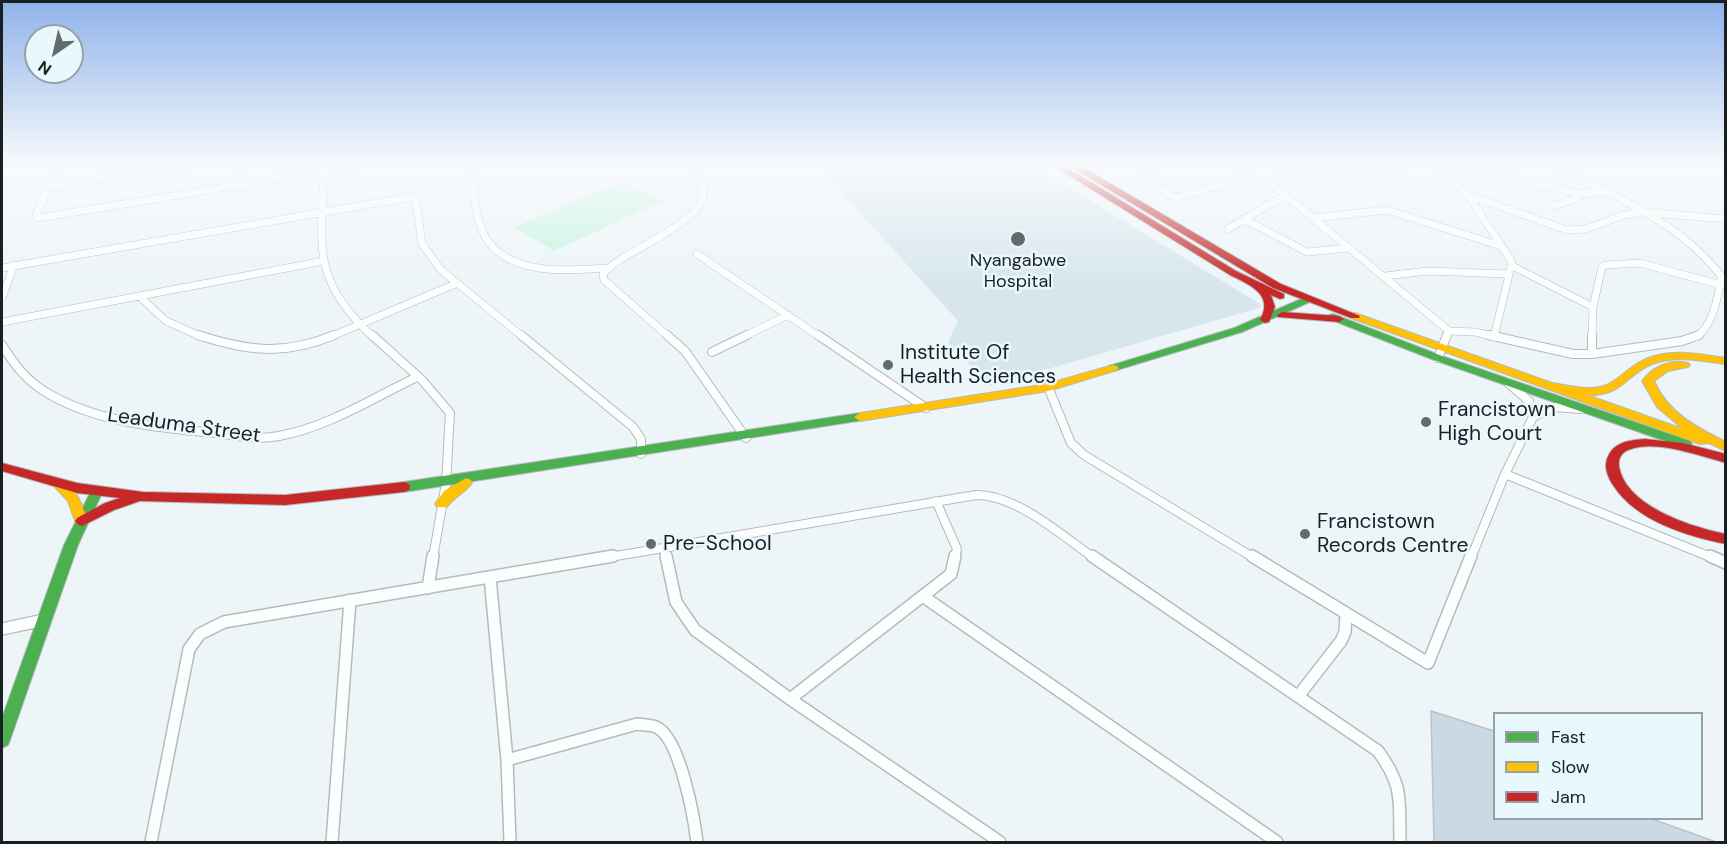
<!DOCTYPE html>
<style>
body{margin:0}
#map{position:relative;width:1727px;height:844px;overflow:hidden;background:#edf5f8;font-family:"DM Sans",sans-serif}
canvas{display:block}
.frame{position:absolute;inset:0;border:3px solid #1a1f21;pointer-events:none}
.legend{position:absolute;left:1493px;top:712px;width:210px;height:108px;box-sizing:border-box;background:#e8f8fd;border:2px solid #96a1a5;margin:0;padding:8px 10px;list-style:none;font-size:18px;color:#1a1f21}
.legend li{display:flex;align-items:center;gap:12px;height:30px}
.legend b{width:30px;border:2px solid #96a1a5}
.north{position:absolute;left:24px;top:24px;width:60px;height:60px;box-sizing:border-box;background:#e8f8fd;border:2px solid #96a1a5;border-radius:50%;rotate:214deg;font-size:16px;font-weight:700;line-height:24px;text-align:center;color:#1a1f21}
.north::after{content:'';display:block;margin:auto;width:21px;height:27px;background:#646a6c;clip-path:polygon(50% 0,100% 100%,50% 72%,0 100%)}
</style>
<div id="map">
<canvas width="1727" height="844"></canvas>
<div class="frame"></div>
<ul class="legend">
<li><b style="height:8px;background:#4caf50"></b>Fast</li>
<li><b style="height:8px;background:#ffc107"></b>Slow</li>
<li><b style="height:8px;background:#c62828"></b>Jam</li>
</ul>
<div class="north">N</div>
</div>
<script>
const ctx = document.querySelector('canvas').getContext('2d');
ctx.lineJoin = 'round';
function fill(path, color) {
  ctx.fillStyle = color;
  ctx.fill(path, 'evenodd');
}
function stroke(path, color, width, dash) {
  ctx.strokeStyle = color;
  ctx.lineWidth = width;
  ctx.lineCap = dash ? 'butt' : 'round';
  ctx.setLineDash(dash || []);
  ctx.stroke(path);
}
function label(font, color, halo, rows, align = 'center') {
  ctx.font = font + ' "DM Sans",sans-serif';
  ctx.lineWidth = 5;
  ctx.setLineDash([]);
  ctx.textBaseline = 'middle';
  ctx.strokeStyle = halo;
  ctx.fillStyle = color;
  for (const [text, x, y, turn = 0] of rows) {
    ctx.save();
    ctx.translate(x, y);
    ctx.rotate((+turn || 0) * Math.PI / 180);
    ctx.textAlign = isNaN(turn) ? turn : align;
    if (halo) ctx.strokeText(text, 0, 0);
    ctx.fillText(text, 0, 0);
    ctx.restore();
  }
}
const built = new Path2D(`
 M843 165H1032L1260 304 1259 308 989 386 948 342 958 321 825 174Z`);
const green = new Path2D(`
 M622 181 662 201 554 251 514 227Z`);
const building = new Path2D(`
 M1431 711 1494 731V819H1652L1719 843H1434Z`);
const streetFar2 = new Path2D(`
 M58 165 36 215 38 218 362 165
 M324 165C322 244 309 278 373 337
 M470 165C474 187 474 218 486 238 509 276 569 271 607 268
 M1155 165 1142 179 1176 198 1235 180 1275 172 1406 165
 M1249 165 1449 331 1475 332 1496 337
 M1436 165 1468 195 1512 262 1494 337
 M1553 165C1614 196 1679 221 1722 277 1717 297 1714 325 1696 337
 M1444 171 1474 170 1580 194 1602 192
 M240 186 243 165
 M49 187 188 165
 M1468 195 1567 230 1586 229 1624 215 1642 212 1726 219
 M1553 206 1575 199 1580 194
 M1313 218 1387 210 1501 246
 M1244 219 1307 252 1349 248
 M1228 229 1285 195
 M697 254 820 337
 M1512 266 1593 307
 M2 268 411 197 416 200 422 244 441 270 523 337
 M1385 276 1428 271 1507 274
 M139 296 166 321 202 337
 M2 298 14 265
 M2 322 324 261
 M330 337 455 284
 M669 337 604 280 603 274C622 248 720 222 701 180 698 175 693 170 690 165
 M743 337 788 315
 M1447 337 1449 331
 M1592 337 1593 307 1602 267 1605 265 1640 263 1721 285`);
const streetFar1 = new Path2D(`
 M198 335C247 351 285 356 334 335
 M372 335 422 380 450 413 446 483 433 558
 M521 335 633 427 641 439V454
 M667 335 685 351 746 438
 M818 335 926 408
 M1489 335 1573 354H1592L1682 341 1699 335
 M2 345C14 364 25 379 44 391 93 422 160 428 216 433 237 436 258 440 279 436 328 427 373 398 417 377
 M712 352 747 335
 M1592 354V335
 M1438 358 1447 335
 M1508 383 1529 401 1533 417
 M1048 387 1071 443 1084 455 1254 558
 M1505 474 1713 558
 M936 501 957 549 955 558
 M664 547 666 558
 M604 558 976 495C1017 495 1061 535 1094 558
 M1471 558 1505 474 1533 417 1554 407 1581 409`);
const street = new Path2D(`
 M666 556 676 602 695 630 790 699 1000 842
 M1092 556 1378 751C1404 787 1399 799 1400 842
 M1252 556 1428 663 1471 556
 M1710 556 1726 563
 M490 577 507 760 510 842
 M428 588 433 556
 M924 597 1277 842
 M2 629 44 620
 M1299 695 1341 641 1345 632 1346 614
 M790 699 951 574 955 556
 M507 760 637 724C643 725 651 725 656 727 680 737 694 818 697 842
 M151 842 189 649 200 634 224 622 613 556
 M332 842 350 600`);
const fast = new Path2D(`
 M1308 296 1312 297V301L1242 332 1117 370 1113 371 1107 368 1109 366 1234 328Z
 M1333 314 1442 356 1690 441 1692 444 1690 447H1682L1434 360 1329 319 1328 317 1329 315Z
 M860 413 864 414 866 417 864 420 404 492 399 490 398 487 399 484 404 482Z
 M97 486 102 488 103 491 78 545 10 740 8 745 2 748V718L64 545 91 491 92 488Z`);
const slow = new Path2D(`
 M1355 313 1552 383C1571 386 1596 393 1612 382 1626 373 1635 362 1651 357 1675 349 1701 354 1726 358V364C1702 361 1675 355 1652 364 1624 376 1623 396 1587 395L1683 429 1657 407 1642 381C1653 366 1670 359 1688 363L1690 365 1688 367 1668 371 1654 381C1668 413 1696 427 1726 442V451L1709 443 1700 444 1351 318 1350 316 1351 314Z
 M1113 365 1117 366 1119 368 1117 370 1048 391 860 421 854 417 860 413 1047 384Z
 M466 478 471 480 472 483C465 493 454 497 447 507H437L435 504 444 491Z
 M59 480C77 487 82 505 88 521L86 524H76L68 501 53 485 54 482Z`);
const jam = new Path2D(`
 M1052 165H1063L1236 271 1284 294V298L1280 299 1271 295 1275 307 1269 322 1265 323 1260 320C1275 294 1248 284 1230 275Z
 M1068 165H1079L1281 284 1360 316 1359 318H1351L1273 288Z
 M1282 312 1339 316 1344 319 1339 322 1278 317 1277 315Z
 M1645 439 1683 443 1726 454V463C1700 456 1657 440 1631 449 1623 451 1618 457 1619 466 1625 506 1691 527 1726 534V544C1686 536 1636 521 1613 485 1608 478 1604 467 1607 459 1613 442 1629 440 1645 439Z
 M2 463 77 483 143 492 285 495 404 482 409 484 410 487 409 490 404 492 285 505 140 501 114 510 82 526 77 524 75 521 77 518 105 503 120 498 77 493 2 471Z`);
const markers = [
 [1018,239,8,"#646a6c"],
 [888,365,6,"#646a6c"],
 [1426,422,6,"#646a6c"],
 [1305,534,6,"#646a6c"],
 [651,544,6,"#646a6c"]
];
const farPoinames = [
 ["Nyangabwe",1018,261],
 ["Hospital",1018,282]
];
const poiNames = [
 ["Institute Of",900,353],
 ["Health Sciences",900,377],
 ["Francistown",1438,410],
 ["High Court",1438,434],
 ["Francistown",1317,522],
 ["Records Centre",1317,546],
 ["Pre-School",663,544]
];
const streetNames = [
 ["Leaduma Street",184,426,8]
];
fill(built, '#d7e6ec');
fill(green, '#c7f4df');
fill(building, '#cbd9e5');
stroke(building, '#bdc2c6', 1.5);
stroke(streetFar2, '#b4bbbd', 8);
stroke(streetFar1, '#b4bbbd', 10);
stroke(street, '#b4bbbd', 14);
stroke(fast, '#b4bbbd', 2);
stroke(slow, '#b4bbbd', 2);
stroke(jam, '#b4bbbd', 2);
stroke(streetFar2, '#fcfefe', 7);
stroke(streetFar1, '#fcfefe', 8);
stroke(street, '#fcfefe', 11);
fill(fast, '#4caf50');
fill(slow, '#ffc107');
fill(jam, '#c62828');
const sky = ctx.createLinearGradient(0, 0, 0, 284);
sky.addColorStop(0, '#8fb2ea');
sky.addColorStop(0.58, '#f7fafc');
sky.addColorStop(1, '#f7fafc00');
ctx.fillStyle = sky;
ctx.fillRect(0, 0, 1727, 284);
for (const [x, y, r, color] of markers) {
  const dot = new Path2D();
  dot.arc(x, y, r, 0, 2 * Math.PI);
  ctx.fillStyle = color;
  ctx.fill(dot);
  stroke(dot, '#e8f8fd', 2);
}
label('18px', '#1a1f21', '#e8f8fd', farPoinames);
label('21px', '#1a1f21', '#e8f8fd', poiNames, 'left');
label('21px', '#1a1f21', '#e8f8fd', streetNames);
</script>
